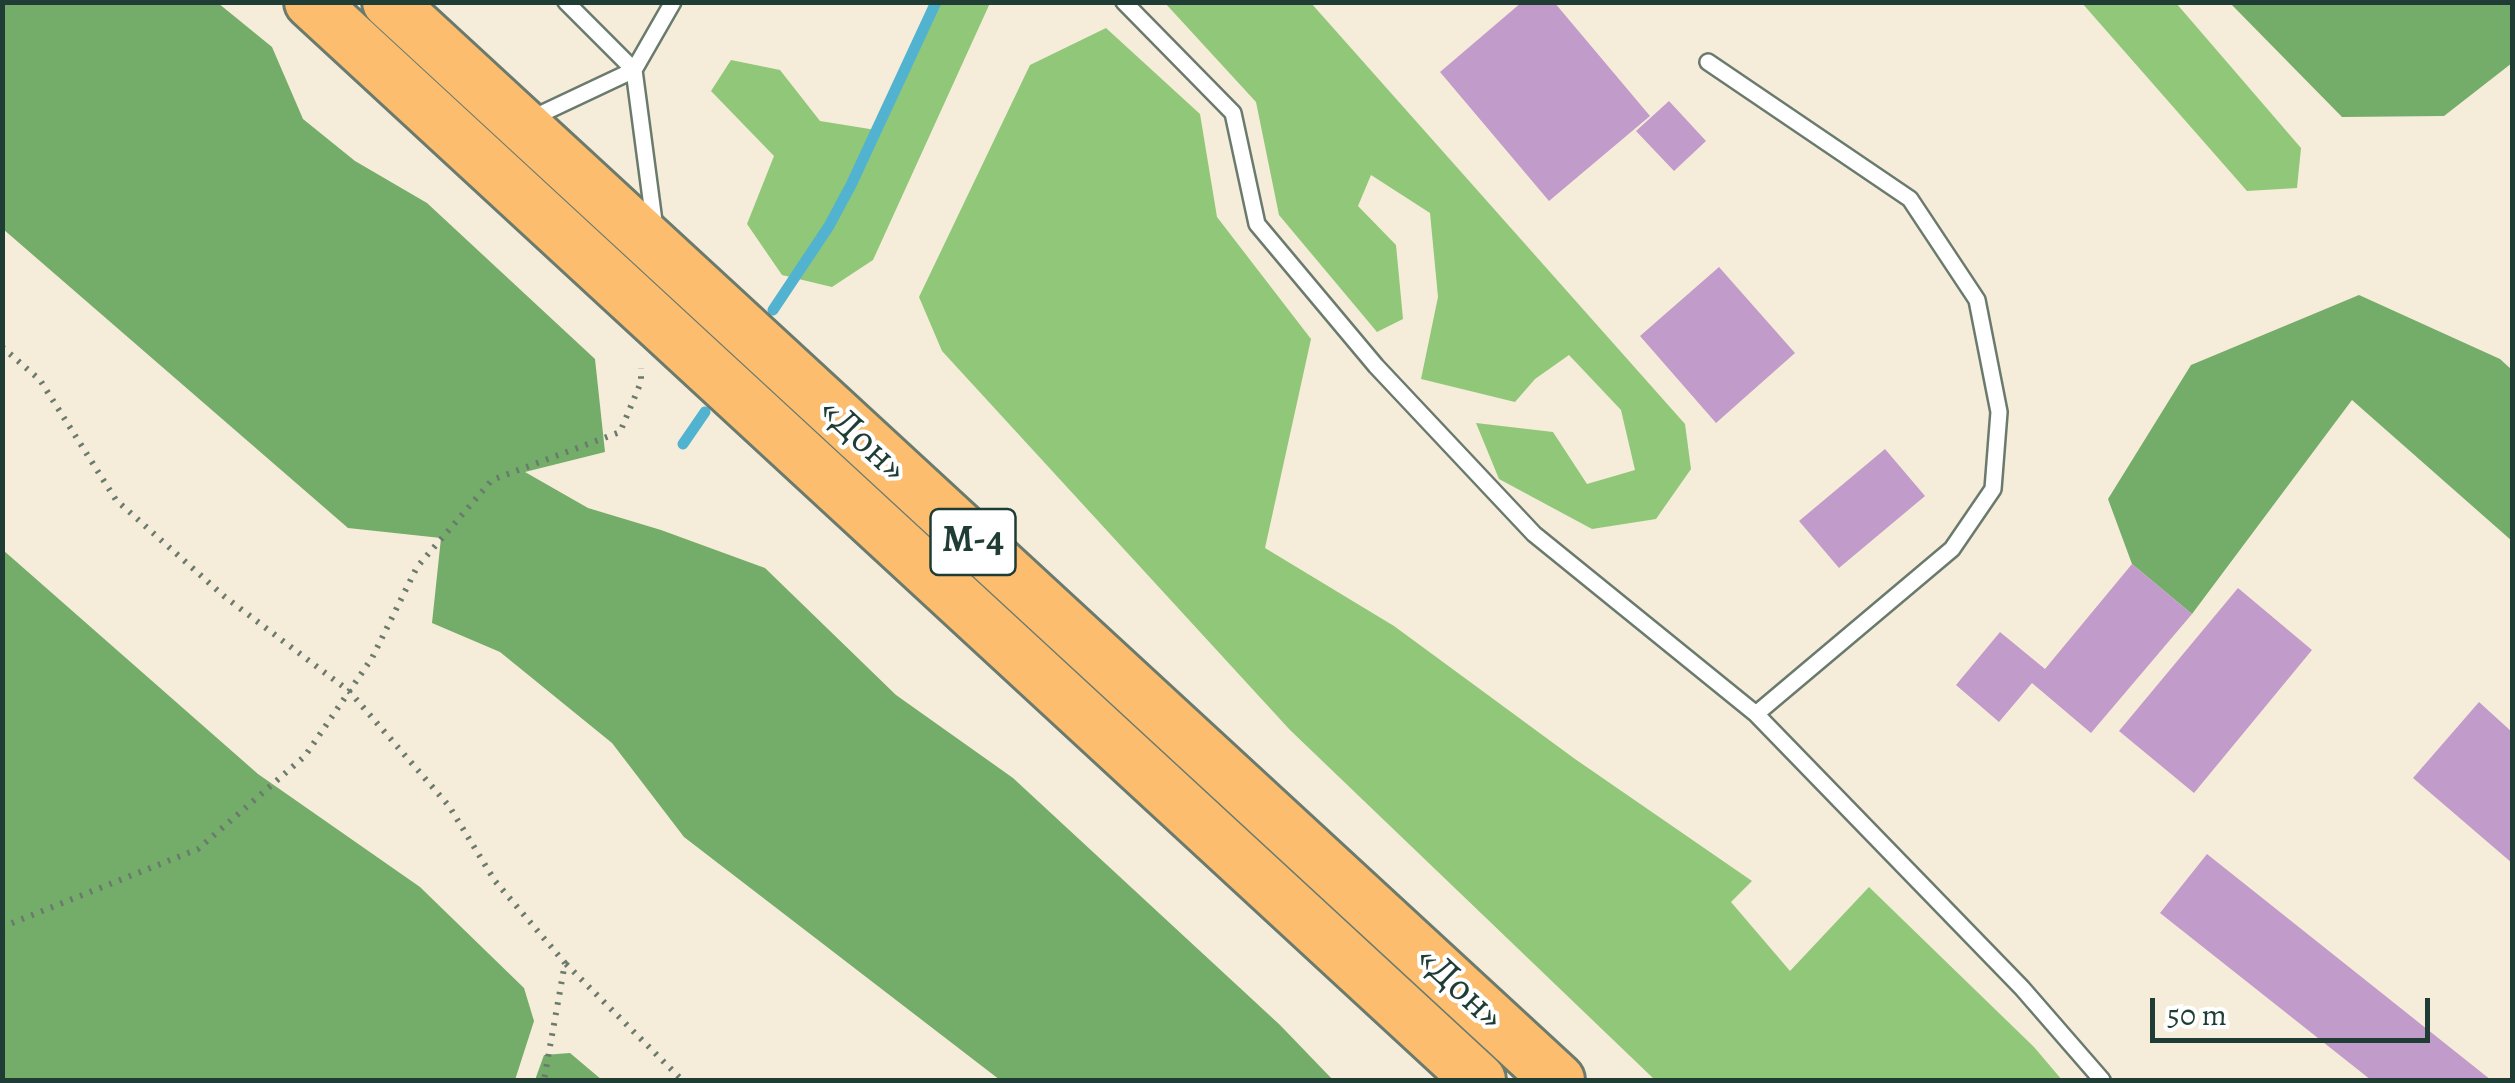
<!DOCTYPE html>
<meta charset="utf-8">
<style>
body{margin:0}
#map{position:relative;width:2515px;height:1083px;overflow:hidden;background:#f5edd9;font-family:Alegreya,serif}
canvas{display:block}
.frame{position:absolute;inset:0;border:5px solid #1f3d34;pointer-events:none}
.scale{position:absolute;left:2150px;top:998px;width:280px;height:45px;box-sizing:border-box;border:5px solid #1f3d34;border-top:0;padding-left:12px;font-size:30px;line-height:35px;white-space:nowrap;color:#1f3d34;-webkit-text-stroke:8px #fff;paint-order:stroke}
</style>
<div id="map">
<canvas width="2515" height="1083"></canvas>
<div class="frame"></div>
<div class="scale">50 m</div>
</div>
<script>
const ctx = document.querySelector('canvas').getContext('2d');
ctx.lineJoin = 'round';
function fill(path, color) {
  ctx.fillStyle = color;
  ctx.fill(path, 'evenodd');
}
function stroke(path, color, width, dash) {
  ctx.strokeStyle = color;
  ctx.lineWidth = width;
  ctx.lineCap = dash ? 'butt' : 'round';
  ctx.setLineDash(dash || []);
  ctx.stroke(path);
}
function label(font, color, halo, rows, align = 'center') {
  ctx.font = font + ' Alegreya,serif';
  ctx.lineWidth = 8;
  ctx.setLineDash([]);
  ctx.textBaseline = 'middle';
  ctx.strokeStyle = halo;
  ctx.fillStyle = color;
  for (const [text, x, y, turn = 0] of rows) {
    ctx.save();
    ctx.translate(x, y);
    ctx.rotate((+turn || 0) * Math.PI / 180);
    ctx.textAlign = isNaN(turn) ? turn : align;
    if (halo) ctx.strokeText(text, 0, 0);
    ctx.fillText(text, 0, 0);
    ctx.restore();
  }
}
const green = new Path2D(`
 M936 3H990L873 260 832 287 782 275 747 224 774 156 711 91 731 60 780 70 820 121 876 130Z
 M1165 3H1311L1685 424 1691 469 1656 519 1592 529 1499 479 1476 423 1553 432 1587 484 1635 470 1621 410 1569 355 1535 379 1515 402 1421 379 1438 297 1430 213 1371 175 1358 206 1396 245 1403 319 1377 332 1279 215 1256 102Z
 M2082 3H2176L2301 148 2297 188 2247 191Z
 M1106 28 1200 114 1217 217 1311 339 1265 548 1394 626 1575 759 1752 881 1731 902 1790 971 1869 887 2034 1047 2062 1080H1655L1290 730 942 351 919 297 1030 65Z`);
const forest = new Path2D(`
 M3 2 218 3 272 47 303 119 355 161 427 203 595 359 605 452 525 472 588 508 661 530 765 568 896 695 1013 778 1280 1025 1333 1080H1000L684 837 612 743 500 652 432 623 441 538 348 528 3 229Z
 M2230 3H2512V63L2444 116 2342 117Z
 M2359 295 2500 359 2512 370V541L2352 400 2192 614 2132 564 2108 499 2191 365Z
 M3 550 258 774 420 887 524 988 534 1021 515 1080H3Z
 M570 1053 602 1080H535L544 1055Z`);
const stream = new Path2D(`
 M773 310 829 226 851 185 936 2
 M683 444 705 412`);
const building = new Path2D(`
 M1522 2H1554L1650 116 1549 201 1440 72Z
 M1669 101 1706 141 1674 171 1636 131Z
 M1719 267 1795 353 1716 423 1640 336Z
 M1885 449 1925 496 1839 568 1799 521Z
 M2132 564 2192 614 2091 733 2032 683 1999 722 1956 685 2000 632 2045 669Z
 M2238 588 2312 650 2194 793 2119 731Z
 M2479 702 2512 732V863L2413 778Z
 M2207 854 2491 1080H2371L2160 913Z`);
const path = new Path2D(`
 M2 347 40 380 116 500 225 597 349 691 449 806 495 881 565 963 544 1080
 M2 927 198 849 305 756 372 658 417 567 492 480 620 432 641 382V368
 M566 964 682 1080`);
const service = new Path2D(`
 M566 2 634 70 655 229
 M1124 2 1233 113 1257 224 1376 366 1534 534 1756 714 2022 988 2102 1080
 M1708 62 1910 199 1977 300 1999 412 1993 489 1952 549 1756 714
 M528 120 634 70 673 2`);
const trunk = new Path2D(`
 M311 2 1479 1080
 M389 2 1558 1080`);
const shields = [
 [973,542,85]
];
const shieldNames = [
 ["М-4",973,542]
];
const streetNames = [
 ["«Дон»",862,441,43],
 ["«Дон»",1459,989,43]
];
fill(green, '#90c779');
fill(forest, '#74ac69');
stroke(stream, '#52b3d1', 11);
fill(building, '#c19bca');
stroke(service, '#6a7b6e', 20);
stroke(trunk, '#6a7b6e', 58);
stroke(path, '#6a7b6e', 6, [2.5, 8]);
stroke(service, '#fff', 15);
stroke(trunk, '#fcbd6f', 52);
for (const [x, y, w] of shields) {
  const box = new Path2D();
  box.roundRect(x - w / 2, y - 33, w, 66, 8);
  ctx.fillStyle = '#fff';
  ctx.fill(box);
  stroke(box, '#1f3d34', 2.5);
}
label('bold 38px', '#1f3d34', null, shieldNames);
label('40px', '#1f3d34', '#fff', streetNames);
</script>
